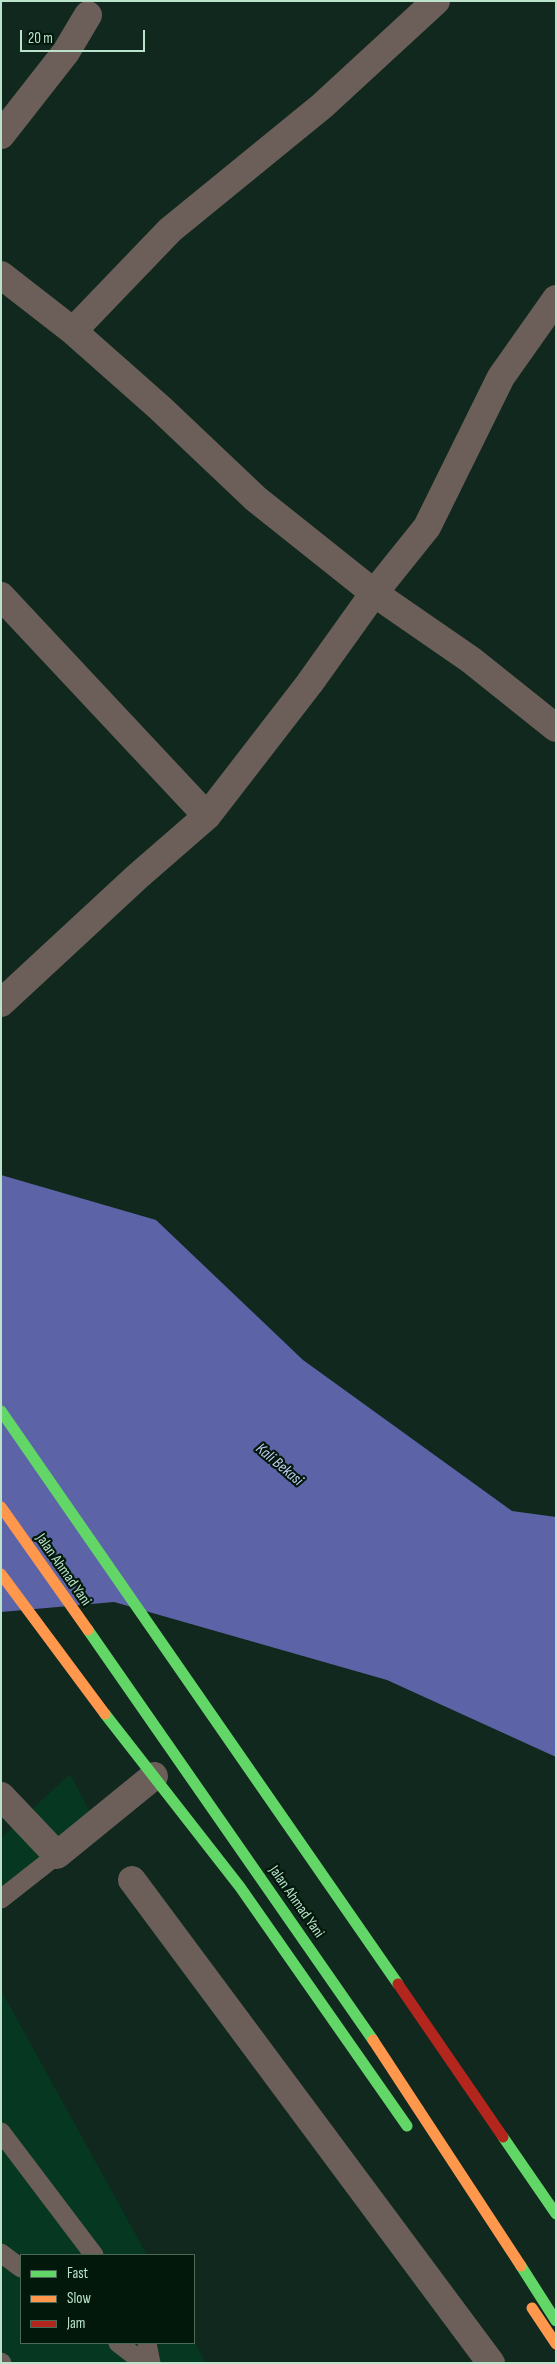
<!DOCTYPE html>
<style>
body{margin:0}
#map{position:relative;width:557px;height:2364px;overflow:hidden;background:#10281d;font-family:"Sofia Sans Condensed",sans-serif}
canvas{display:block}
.frame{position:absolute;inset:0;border:2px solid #bbe2ca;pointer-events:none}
.legend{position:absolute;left:20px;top:2254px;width:175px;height:90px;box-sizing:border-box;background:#01180b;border:1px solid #4b6957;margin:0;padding:6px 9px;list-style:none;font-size:15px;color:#bbe2ca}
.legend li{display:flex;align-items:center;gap:10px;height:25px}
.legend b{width:25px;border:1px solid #4b6957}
.scale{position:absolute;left:20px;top:30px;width:125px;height:22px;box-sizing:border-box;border:2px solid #bbe2ca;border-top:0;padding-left:6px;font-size:15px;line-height:18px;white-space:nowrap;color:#bbe2ca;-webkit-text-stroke:4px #01180b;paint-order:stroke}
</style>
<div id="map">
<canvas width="557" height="2364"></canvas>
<div class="frame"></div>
<ul class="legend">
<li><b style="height:6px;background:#63d668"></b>Fast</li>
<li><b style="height:6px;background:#ff974d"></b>Slow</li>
<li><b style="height:6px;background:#b3261e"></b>Jam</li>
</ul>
<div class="scale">20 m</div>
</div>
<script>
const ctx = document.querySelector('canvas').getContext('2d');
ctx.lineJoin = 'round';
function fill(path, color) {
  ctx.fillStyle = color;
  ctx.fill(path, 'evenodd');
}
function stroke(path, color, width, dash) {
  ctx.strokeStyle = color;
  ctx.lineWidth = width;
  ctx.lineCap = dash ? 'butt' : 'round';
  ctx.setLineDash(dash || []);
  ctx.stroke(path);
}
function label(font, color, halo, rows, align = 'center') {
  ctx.font = font + ' "Sofia Sans Condensed",sans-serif';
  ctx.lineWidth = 4.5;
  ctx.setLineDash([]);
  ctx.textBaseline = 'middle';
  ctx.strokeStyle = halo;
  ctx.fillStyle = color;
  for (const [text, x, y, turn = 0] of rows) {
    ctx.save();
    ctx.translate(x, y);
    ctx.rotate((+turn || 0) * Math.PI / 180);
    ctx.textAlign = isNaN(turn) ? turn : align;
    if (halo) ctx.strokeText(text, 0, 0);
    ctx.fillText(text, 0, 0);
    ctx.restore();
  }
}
const built = new Path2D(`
 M70 1774 96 1823 1 1898V1838Z
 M1 1990 147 2255H21V2343L194 2341 206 2363H1Z`);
const water = new Path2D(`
 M1 1175 156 1220 303 1360 512 1511 556 1517V1757L387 1680 114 1602 1 1612Z`);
const lane = new Path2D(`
 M1 1899 57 1855
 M1 2132 94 2255
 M1 2253 21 2268
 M118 2343 144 2363
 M147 2343 151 2363
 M1 2362 2 2363`);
const street = new Path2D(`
 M1 135 66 52 88 15
 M1 275 73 331 160 408 256 499 374 593 471 660 556 728
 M73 331 170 230 322 106 436 1
 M1 596 207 816
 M1 1003 138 876 207 816 309 684 374 593 427 527 501 377 556 299
 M1 1796 57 1855 154 1776
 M132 1880 491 2363`);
const fast = new Path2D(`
 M1 1411 398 1984
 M88 1630 373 2040
 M105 1714 240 1887 407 2126
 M503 2137 556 2214
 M521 2266 556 2321`);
const slow = new Path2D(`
 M1 1507 88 1630
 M1 1574 105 1714
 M373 2040 521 2266
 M532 2308 556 2344`);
const jam = new Path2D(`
 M398 1984 503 2137`);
const streetNames = [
 ["Jalan Ahmad Yani",63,1570,55],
 ["Jalan Ahmad Yani",296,1902,55]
];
const waterNames = [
 ["Kali Bekasi",279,1465,40]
];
fill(built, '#063720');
fill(water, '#5c64a7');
stroke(lane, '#6c5e58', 19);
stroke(street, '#6c5e58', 28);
stroke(fast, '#63d668', 11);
stroke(slow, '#ff974d', 11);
stroke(jam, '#b3261e', 11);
label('15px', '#bbe2ca', '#01180b', streetNames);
label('italic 16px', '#c4caf4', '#01180b', waterNames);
</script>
